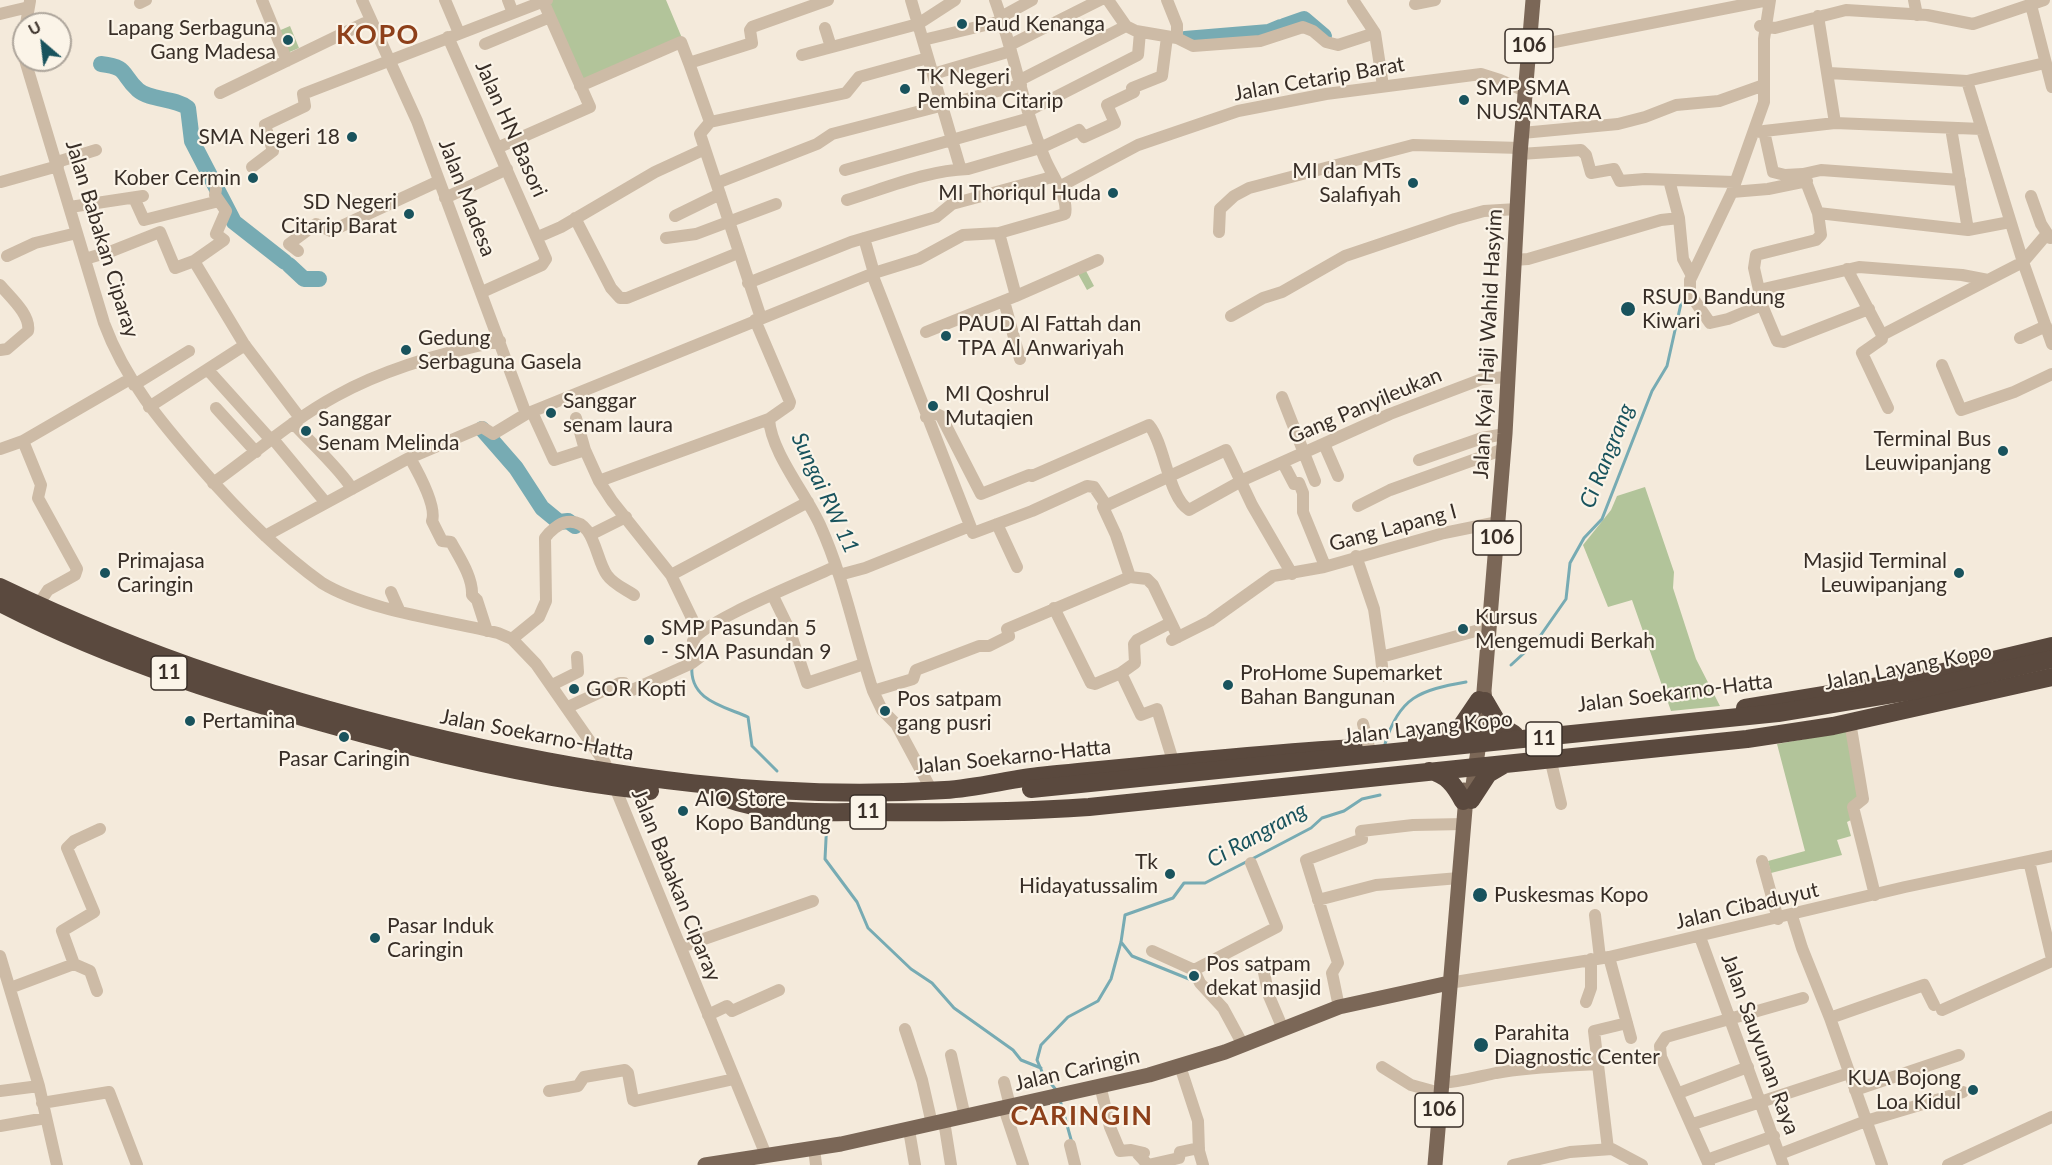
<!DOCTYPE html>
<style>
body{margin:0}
#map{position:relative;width:2052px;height:1165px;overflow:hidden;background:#f4eadb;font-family:Lato,sans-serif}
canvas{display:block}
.north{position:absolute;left:12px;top:12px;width:60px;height:60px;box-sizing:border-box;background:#fbf4e8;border:2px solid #ada59b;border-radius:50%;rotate:332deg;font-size:16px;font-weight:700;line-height:24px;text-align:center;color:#382e27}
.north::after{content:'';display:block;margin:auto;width:21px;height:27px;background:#19535d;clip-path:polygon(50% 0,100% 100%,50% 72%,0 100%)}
</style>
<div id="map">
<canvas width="2052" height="1165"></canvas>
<div class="north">U</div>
</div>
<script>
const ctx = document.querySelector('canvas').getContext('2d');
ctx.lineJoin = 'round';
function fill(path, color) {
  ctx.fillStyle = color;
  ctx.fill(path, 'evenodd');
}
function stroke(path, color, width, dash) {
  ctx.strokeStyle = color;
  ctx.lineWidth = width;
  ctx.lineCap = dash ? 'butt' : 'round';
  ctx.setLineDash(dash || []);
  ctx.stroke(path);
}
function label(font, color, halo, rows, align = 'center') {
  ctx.font = font + ' Lato,sans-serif';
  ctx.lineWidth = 4.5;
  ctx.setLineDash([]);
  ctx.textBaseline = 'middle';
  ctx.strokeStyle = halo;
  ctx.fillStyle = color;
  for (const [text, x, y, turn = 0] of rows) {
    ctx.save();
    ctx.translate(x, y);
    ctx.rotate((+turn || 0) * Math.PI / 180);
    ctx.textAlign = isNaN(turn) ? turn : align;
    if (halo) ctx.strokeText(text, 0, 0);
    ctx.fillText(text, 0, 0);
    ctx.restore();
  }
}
const green = new Path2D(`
 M543 0H666L682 38 579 83Z
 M290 26 299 48 285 54 276 32Z
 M1085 269 1094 286 1087 290 1077 272Z
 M1645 487 1674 572 1673 588 1696 659 1720 706 1671 711 1632 600 1608 607 1583 545 1611 510 1617 496Z
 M1850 731 1861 799 1853 819 1847 822 1851 836 1837 840 1842 855 1771 873 1768 861 1805 851 1777 744Z`);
const stream = new Path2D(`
 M1511 665 1536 642 1566 599 1570 563 1584 538 1602 519 1652 391 1667 366 1684 290
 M692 666C689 700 723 706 748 717L752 746 777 771
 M1385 744C1399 697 1420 690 1466 682
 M827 819 825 859 857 902 868 928 911 969 932 983 954 1008 1013 1050 1021 1060 1041 1068
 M1252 859 1311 828 1322 818 1344 811 1362 799 1380 795
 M1121 942 1132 956 1194 981
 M1057 1091 1043 1074 1037 1060 1041 1045 1068 1017 1098 1001 1111 979 1121 942 1125 915 1173 898 1184 883H1205L1246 862
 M1060 1100 1072 1143`);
const river = new Path2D(`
 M1284 26 1304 19 1324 36
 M1185 39 1269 32 1281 27
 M101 64C129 67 121 75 138 90 151 101 174 97 188 108L192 141 234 222 285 262
 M289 265 304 279H319
 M482 429 516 468 542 508 559 522 568 521 575 526`);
const minor = new Path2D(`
 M262 0 287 61
 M362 0 417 121 526 414
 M445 0 459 33
 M508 0 511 8
 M911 0 960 167
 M1108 0 1126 26 1136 31 1177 38 1193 46 1260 41 1303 27 1313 31 1326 42 1338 45 1375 33
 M1167 0 1177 25V38
 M1353 0 1375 33 1383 86
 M1770 0 1764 39V102L1732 192 1690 280V294L1710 323 1728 319 1762 305 1777 341 1784 342 1869 309
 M1914 0 1917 15
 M140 3 146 0
 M1415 4 1435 0
 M2031 5 2052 87
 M0 14 29 7
 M1818 16 1835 123
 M1001 17 1032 0
 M26 24 30 1
 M1760 26 1775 28 1846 10 1927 15 1973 24 2044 0
 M825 28 831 47
 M448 37 546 259 542 265 482 292
 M923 40 1002 21
 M485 44 550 17
 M1010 45 1100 0
 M1529 47 1763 1
 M802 55 918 24 955 0
 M25 60 104 323C125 380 161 422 200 467 237 510 276 550 322 583 368 611 445 620 498 633L512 639 536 664 605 763 766 1155
 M689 63 710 122
 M1829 73 1967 81 2045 63
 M933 74 1011 51
 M1020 80 1126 26
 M1967 81 2023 262 2052 344
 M580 86 681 42 689 63 752 43 750 30 752 27 828 0
 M220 93 371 20
 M1028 111 1138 55 1140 32
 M1951 128 1968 230
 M1764 131 1835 123 1982 129
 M1755 132 1764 131 1773 172 1785 175 1803 174 1818 213 1821 235 1816 240 1756 255 1754 268 1759 290 1859 267 1962 275 1988 280 2023 262 2046 235
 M1522 133 1618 124 1645 117 1676 105 1719 101 1764 85
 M497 148 590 107 543 1
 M1520 154 1581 150 1586 155 1591 173 1614 169 1620 181 1645 179 1734 182
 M57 162 96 150
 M252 167 273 151 265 125 305 106 303 94 547 0
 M845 170 1030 118
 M1803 174 1821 170 1960 180
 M1669 180 1679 218 1683 259 1692 276
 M1 182 58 166
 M717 183 817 144 832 134 1021 85
 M1059 187 1138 145 1238 111 1326 94 1481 74 1500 80 1525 91
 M1732 192 1768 189 1807 181
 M2031 196 2041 224 2050 238
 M134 198 144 220 219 201
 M445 198 507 169
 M847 200C886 188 929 170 968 169L1040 148 1079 130 1084 137 1115 123 1107 105 1134 92 1132 88 1162 76 1167 37
 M70 207 143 196
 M1818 213 1968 230 2010 222
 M675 216 720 194
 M575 218 611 288 620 298H627L738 253
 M1219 232 1220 209 1234 196 1249 188 1413 145 1521 148
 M538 237 561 227 655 172 705 149
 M666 238 696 234 776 204
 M864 238 874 273
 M298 251 289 244 316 224 331 231 439 181
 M7 256 35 243 77 233
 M85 259 112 251 160 232 175 268 194 261 244 344 300 418
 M1514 260 1528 259 1661 220 1679 218
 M194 261 224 240 216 234 226 211 215 195 216 189
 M1847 269 1882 335V339L1862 353 1888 408
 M872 274 973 533 1032 511 1087 486 1094 487 1106 505
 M748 283 851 242 936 217 952 204 1052 177
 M0 285C10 297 31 315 28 331L7 349 0 350
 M1016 296 1098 260
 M1004 301 1020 359
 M1231 316 1263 298 1282 292 1345 256 1455 219 1484 211 1517 209
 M761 318 700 134 710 122 846 93 859 77 928 58
 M755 320 790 402 789 405 769 419C771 452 806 494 820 525 844 578 855 636 873 691L882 710 896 724 932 791
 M926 332 1016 296 999 233
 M1882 335 1988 280
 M2020 338 2046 326
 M1942 365 1961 410 2014 392 2052 374
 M208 370 271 440
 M134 385 189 351
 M1282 397 1315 481
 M149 407 245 345
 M216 408 256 452
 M532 412 554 460 585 450
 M926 417 937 414 941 416 981 494 1029 475 1032 476 1149 425C1165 444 1168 497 1189 510L1245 479 1390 414 1482 379 1507 377
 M576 418 585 450 599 481 612 501 671 575 699 633
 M293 423C310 442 341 470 352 489
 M273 439 326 503
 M23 441 41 485 38 498 77 569 75 575 48 590 38 605
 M1324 444 1338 476
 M0 449 23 441 130 379
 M410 458C418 472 437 506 432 521L442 541 451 542C459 557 473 577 472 595L477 600 487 631
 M1419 460 1482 438 1505 434
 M1283 463 1294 484 1299 483 1303 493V512L1325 566
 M599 481 769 419
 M213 483C254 454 292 420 336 396 386 368 445 352 500 341
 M1358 506 1390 490 1504 449
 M997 524 1017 567
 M590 535 626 517
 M265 536 407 459 482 427 493 434 526 414 874 273 919 259 963 235 999 233 1065 214C1069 198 1051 174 1045 159 1023 108 1014 52 995 0
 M1356 556 1374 609 1381 657 1490 627
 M671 575 808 502
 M839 575 865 568 970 526
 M1130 577 1116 535 1103 507 1226 450 1252 505 1292 574
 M391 592 399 610
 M773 596 789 629 807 683 864 664
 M1054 608 1091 683 1095 684 1121 673 1135 663 1134 644 1137 640 1170 623
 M512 639 539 617 546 601 545 538C549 532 559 523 567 522 595 518 595 559 607 575 613 584 625 589 634 595
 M1172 640 1210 621 1273 576 1324 567 1444 533 1498 522
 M1381 657 1383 676
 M1121 673 1141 715 1157 709 1174 764
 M552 685 578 672 577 657
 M873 691 913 679 916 670 979 646H989L1009 636 1007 629 1130 577 1147 579 1153 585 1178 637
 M568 707 620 683H624L630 691 692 663 700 657 693 641C702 621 811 579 836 566
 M1850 722 1863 799 1853 807 1875 895
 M1363 724 1369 747
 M1550 758 1561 804
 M1762 861 1778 919
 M2029 861 2052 959
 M1318 900 1376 885 1459 878
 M1595 915 1600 958
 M1792 916 1802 948 1830 1018 1882 1165
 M1700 937 1783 1165
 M681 947 813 901
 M1152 951 1194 970
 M0 956 39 1086
 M1609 957 1631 1038
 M74 964 90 971 97 991
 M1263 968 1269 996 1283 1029
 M1449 983 1609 957 1905 887 2052 856
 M10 988 74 964 62 931 94 912 67 848 74 841 100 829
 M1586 1002 1591 988V959
 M1339 1007 1332 973 1338 963 1306 860 1362 839 1361 831 1413 825 1464 824
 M1942 1010 2052 961
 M708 1015 727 1006 732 1011 779 990
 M1830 1018 1924 985 1934 1005
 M905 1029 922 1080 932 1124
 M1243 1045 1223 1008 1200 983 1194 970 1277 927 1251 863
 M951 1055 965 1117
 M1180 1066 1198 1121 1199 1151 1203 1165
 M1382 1067 1411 1085 1440 1093
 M1004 1082 1010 1106
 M1440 1083C1460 1082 1477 1077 1496 1073 1529 1067 1563 1066 1596 1064
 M1100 1085 1110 1127 1120 1151 1131 1150 1144 1153 1138 1154 1148 1165 1179 1158 1180 1152 1199 1148
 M1855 1090 1959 1055
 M0 1091 39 1086 57 1165
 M549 1091 578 1086 584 1077 625 1070 628 1073 633 1100 635 1101 734 1079
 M1679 1093 1748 1067
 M42 1103 109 1092 137 1165
 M1004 1108 1023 1165
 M944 1121 951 1165
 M1693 1124 1849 1073
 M0 1126 46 1118
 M909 1130 915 1165
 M1070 1145 1075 1165
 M814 1148 816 1165
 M1608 1149 1594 1031 1627 1023
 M1780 1154 1866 1121 1963 1092
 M1707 1160 1774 1136
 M1513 1165 1570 1152 1612 1149 1642 1165
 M1709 1165 1661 1057 1660 1046 1666 1037 1803 998
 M1948 1165 2052 1117`);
const major = new Path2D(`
 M1471 799 1485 701 1484 691 1505 434 1520 154 1533 0
 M705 1165 841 1144 1149 1075 1225 1052 1339 1007 1449 983
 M1435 1165 1465 809 1464 790`);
const highway = new Path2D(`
 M0 587C148 658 288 703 447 740 610 778 777 801 945 790 979 788 1013 778 1048 775 1150 765 1252 754 1354 748
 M0 603C114 662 240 701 364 734 457 759 553 781 650 791
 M1485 701 1499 725 1514 734
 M1745 708 1897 683 2052 646
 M1446 734 1460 728 1479 700
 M1417 741 1503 734
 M1429 771C1446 773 1455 786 1463 801
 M725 798C771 815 821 812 870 812 943 813 1016 812 1089 807L1747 739 1833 726 2052 677
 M1471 800 1488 774 1505 764`);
const highwayBridge = new Path2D(`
 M1031 789 1778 713 1917 690 2052 659`);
const markers = [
 [962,24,6,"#19535d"],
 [288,40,6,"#19535d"],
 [905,89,6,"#19535d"],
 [1464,100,6,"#19535d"],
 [352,137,6,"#19535d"],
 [253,178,6,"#19535d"],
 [1413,183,6,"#19535d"],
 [1113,193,6,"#19535d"],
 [409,214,6,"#19535d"],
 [1628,309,8,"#19535d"],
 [946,336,6,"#19535d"],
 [406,350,6,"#19535d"],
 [933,406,6,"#19535d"],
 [551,413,6,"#19535d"],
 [306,431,6,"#19535d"],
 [2003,451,6,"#19535d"],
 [105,573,6,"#19535d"],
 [1959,573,6,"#19535d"],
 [1463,629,6,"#19535d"],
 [649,640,6,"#19535d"],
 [1228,685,6,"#19535d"],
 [574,689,6,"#19535d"],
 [885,711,6,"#19535d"],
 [190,721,6,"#19535d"],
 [344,737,6,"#19535d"],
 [683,811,6,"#19535d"],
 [1170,874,6,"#19535d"],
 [1480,895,8,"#19535d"],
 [375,938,6,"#19535d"],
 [1194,976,6,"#19535d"],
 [1481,1045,8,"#19535d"],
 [1973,1090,6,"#19535d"]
];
const shields = [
 [1529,46,48],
 [1497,538,48],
 [169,673,36],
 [1544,739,36],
 [868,812,36],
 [1439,1110,48]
];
const shieldNames = [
 ["106",1529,46],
 ["106",1497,538],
 ["11",169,673],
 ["11",1544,739],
 ["11",868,812],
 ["106",1439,1110]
];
const poiNames = [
 ["Paud Kenanga",974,24],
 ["Lapang Serbaguna",276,28,"right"],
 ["Gang Madesa",276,52,"right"],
 ["TK Negeri",917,77],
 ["Pembina Citarip",917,101],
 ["SMP SMA",1476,88],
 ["NUSANTARA",1476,112],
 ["SMA Negeri 18",340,137,"right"],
 ["MI dan MTs",1401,171,"right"],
 ["Salafiyah",1401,195,"right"],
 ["Kober Cermin",241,178,"right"],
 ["MI Thoriqul Huda",1101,193,"right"],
 ["SD Negeri",397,202,"right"],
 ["Citarip Barat",397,226,"right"],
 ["RSUD Bandung",1642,297],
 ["Kiwari",1642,321],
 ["PAUD Al Fattah dan",958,324],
 ["TPA Al Anwariyah",958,348],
 ["Gedung",418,338],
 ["Serbaguna Gasela",418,362],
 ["MI Qoshrul",945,394],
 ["Mutaqien",945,418],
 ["Sanggar",563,401],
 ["senam laura",563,425],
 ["Sanggar",318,419],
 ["Senam Melinda",318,443],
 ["Terminal Bus",1991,439,"right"],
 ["Leuwipanjang",1991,463,"right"],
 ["Primajasa",117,561],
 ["Caringin",117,585],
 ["Masjid Terminal",1947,561,"right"],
 ["Leuwipanjang",1947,585,"right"],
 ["Kursus",1475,617],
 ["Mengemudi Berkah",1475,641],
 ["SMP Pasundan 5",661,628],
 ["- SMA Pasundan 9",661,652],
 ["ProHome Supemarket",1240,673],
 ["Bahan Bangunan",1240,697],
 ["GOR Kopti",586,689],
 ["Pos satpam",897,699],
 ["gang pusri",897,723],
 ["Pertamina",202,721],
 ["Pasar Caringin",344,759,"center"],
 ["AIO Store",695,799],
 ["Kopo Bandung",695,823],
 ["Tk",1158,862,"right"],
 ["Hidayatussalim",1158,886,"right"],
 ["Puskesmas Kopo",1494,895],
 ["Pasar Induk",387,926],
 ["Caringin",387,950],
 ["Pos satpam",1206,964],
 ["dekat masjid",1206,988],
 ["Parahita",1494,1033],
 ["Diagnostic Center",1494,1057],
 ["KUA Bojong",1961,1078,"right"],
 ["Loa Kidul",1961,1102,"right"]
];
const streetNames = [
 ["Jalan Cetarip Barat",1319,79,-10],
 ["Jalan HN Basori",511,129,66],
 ["Jalan Madesa",467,198,69],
 ["Jalan Babakan Ciparay",102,239,73],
 ["Jalan Kyai Haji Wahid Hasyim",1488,344,-87],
 ["Gang Panyileukan",1365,406,-23],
 ["Gang Lapang I",1393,528,-15],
 ["Jalan Layang Kopo",1908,667,-11],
 ["Jalan Soekarno-Hatta",1675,693,-7],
 ["Jalan Layang Kopo",1428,728,-6],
 ["Jalan Soekarno-Hatta",537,735,11],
 ["Jalan Soekarno-Hatta",1013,757,-6],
 ["Jalan Babakan Ciparay",676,885,68],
 ["Jalan Cibaduyut",1747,906,-13],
 ["Jalan Sauyunan Raya",1760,1044,70],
 ["Jalan Caringin",1077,1070,-13]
];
const waterNames = [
 ["Ci Rangrang",1607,456,-68],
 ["Sungai RW 11",825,493,65],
 ["Ci Rangrang",1257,835,-29]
];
const districtNames = [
 ["KOPO",378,35],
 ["CARINGIN",1082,1116]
];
fill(green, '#b2c49a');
stroke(stream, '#77abb3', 3);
stroke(river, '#77abb3', 16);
stroke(minor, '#cdbba6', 12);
stroke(major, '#7b6757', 15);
stroke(highway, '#5a493e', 18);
stroke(highwayBridge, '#5a493e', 18);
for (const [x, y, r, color] of markers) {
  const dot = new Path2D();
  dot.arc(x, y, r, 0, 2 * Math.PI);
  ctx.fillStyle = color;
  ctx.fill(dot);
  stroke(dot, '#fbf4e8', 2);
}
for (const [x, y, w] of shields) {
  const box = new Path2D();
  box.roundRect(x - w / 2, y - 17, w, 34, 4.5);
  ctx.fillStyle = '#fbf4e8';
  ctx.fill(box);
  stroke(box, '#382e27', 1.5);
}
label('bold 20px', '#382e27', null, shieldNames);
label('21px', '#382e27', '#fbf4e8', poiNames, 'left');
label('21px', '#382e27', '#fbf4e8', streetNames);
label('italic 22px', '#19535d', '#fbf4e8', waterNames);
ctx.letterSpacing = '1.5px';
label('bold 27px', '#8e401a', '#fbf4e8', districtNames);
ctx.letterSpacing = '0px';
</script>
